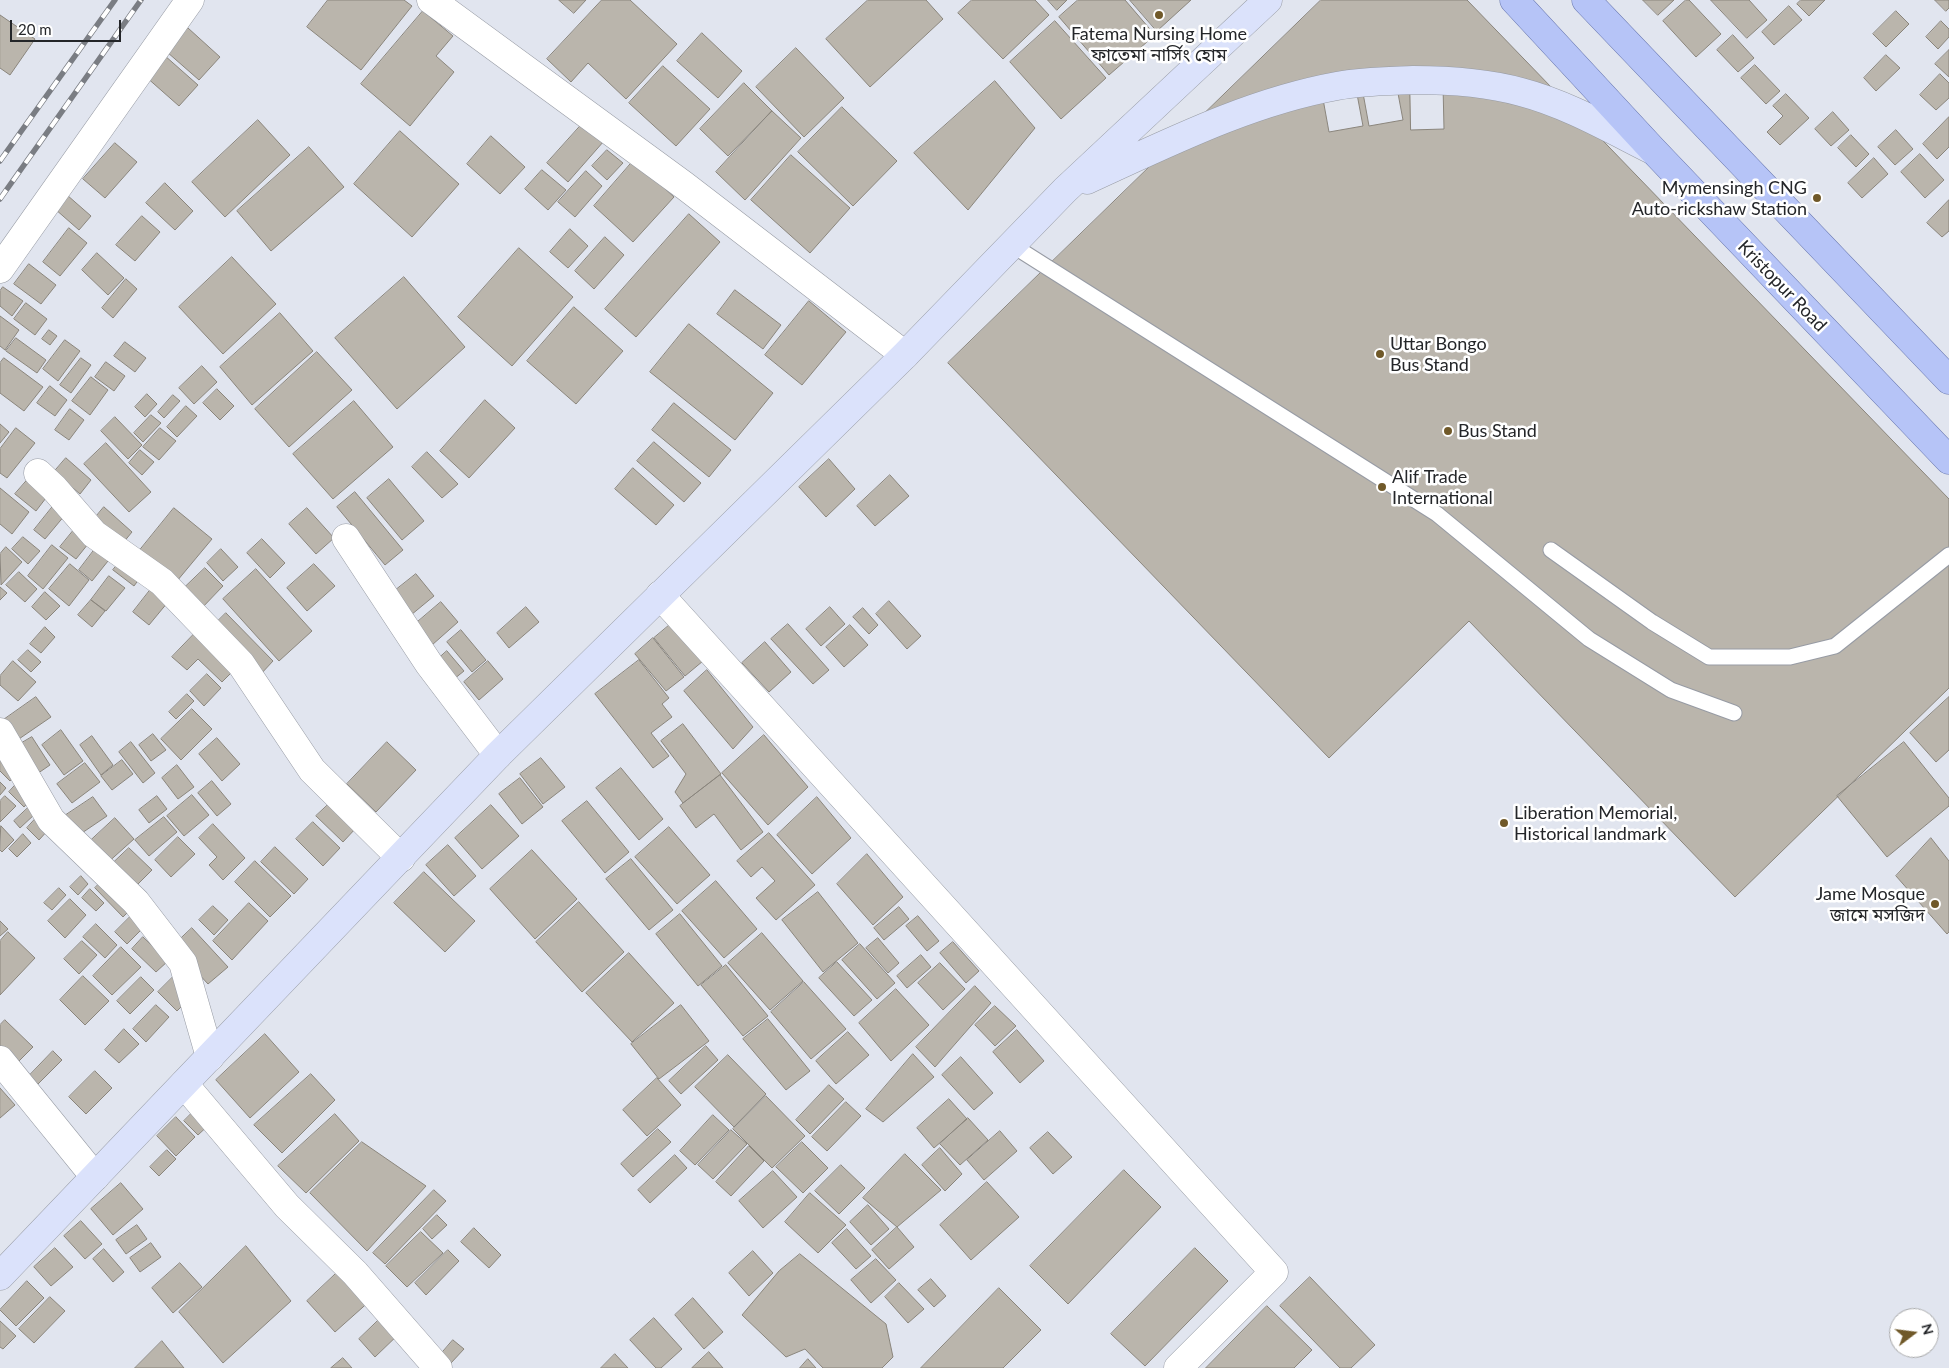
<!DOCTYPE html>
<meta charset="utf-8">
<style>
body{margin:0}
#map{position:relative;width:1949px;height:1368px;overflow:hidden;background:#e1e5ef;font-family:Lato,sans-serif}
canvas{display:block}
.north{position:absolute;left:1889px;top:1308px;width:50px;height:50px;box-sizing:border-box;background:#fff;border:1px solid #a7a8a9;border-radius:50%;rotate:75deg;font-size:14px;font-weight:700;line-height:20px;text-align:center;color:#242629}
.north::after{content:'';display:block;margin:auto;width:18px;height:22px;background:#705929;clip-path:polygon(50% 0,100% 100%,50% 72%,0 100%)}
.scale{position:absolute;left:10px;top:20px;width:111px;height:22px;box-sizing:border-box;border:2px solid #242629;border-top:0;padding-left:6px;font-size:15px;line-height:18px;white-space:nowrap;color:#242629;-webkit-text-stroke:4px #fff;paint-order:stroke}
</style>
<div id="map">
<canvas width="1949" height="1368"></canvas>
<div class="north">N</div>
<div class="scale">20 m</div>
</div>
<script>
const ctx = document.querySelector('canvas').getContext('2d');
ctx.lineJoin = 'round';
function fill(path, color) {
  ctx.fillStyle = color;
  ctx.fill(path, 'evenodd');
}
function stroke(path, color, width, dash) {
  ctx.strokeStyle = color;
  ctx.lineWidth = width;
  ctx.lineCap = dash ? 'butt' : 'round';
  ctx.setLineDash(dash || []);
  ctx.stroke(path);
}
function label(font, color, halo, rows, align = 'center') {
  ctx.font = font + ' Lato,"Noto Sans Bengali",sans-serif';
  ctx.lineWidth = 5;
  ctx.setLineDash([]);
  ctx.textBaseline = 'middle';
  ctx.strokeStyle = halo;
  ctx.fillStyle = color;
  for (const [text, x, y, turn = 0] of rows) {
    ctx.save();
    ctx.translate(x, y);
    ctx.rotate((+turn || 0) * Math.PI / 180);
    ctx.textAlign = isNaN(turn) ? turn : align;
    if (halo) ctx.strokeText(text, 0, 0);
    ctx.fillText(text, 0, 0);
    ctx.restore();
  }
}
const building = new Path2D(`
 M328 0H404L412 6 361 70 307 27Z
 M559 0H586L574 13Z
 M602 0H630L677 44 626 99 588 63 571 82 547 59Z
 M868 0H926L943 19 870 87 826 39Z
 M972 0H1035L1049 15 1003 59 958 13Z
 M1048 0H1067L1057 10Z
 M1078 0H1125L1155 35 1109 75 1059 17Z
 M1130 0H1191L1157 31Z
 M1321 0H1467L1949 499V688L1735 897 1469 621 1329 758 948 363Z
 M1643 0H1674L1658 15Z
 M1686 0H1689L1721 34 1696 57 1663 21Z
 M1711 0H1749L1767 20 1747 38Z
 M1801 0H1825L1809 16 1797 4Z
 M1935 0H1949V8L1946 11Z
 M1789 6 1802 20 1774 45 1762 32Z
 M423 11 453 36 436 56 454 72 410 126 361 84Z
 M1896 11 1909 24 1886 47 1873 34Z
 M0 15 35 39 10 75 0 68Z
 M1055 21 1106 78 1061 119 1010 62Z
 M1941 21 1949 29V37L1938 49 1926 37Z
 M188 28 220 57 199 80 167 52Z
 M702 33 742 71 718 98 677 61Z
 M1733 35 1754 58 1738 72 1717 50Z
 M796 48 844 98 804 137 756 87Z
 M1949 50V77L1935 64Z
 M164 55 198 85 179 106 145 76Z
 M1886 55 1900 68 1876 91 1864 78Z
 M1755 65 1780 91 1766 104 1741 78Z
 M663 66 710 109 676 146 629 103Z
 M1940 74 1949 83V98L1936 110 1920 95Z
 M995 81 1035 128 968 210 914 153Z
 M744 83 772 111 728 156 700 129Z
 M1410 85H1443L1444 129 1411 130Z
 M1397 88 1403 120 1369 126 1363 93Z
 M1357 94 1363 126 1329 132 1323 99Z
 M1786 94 1809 118 1780 145 1767 132 1783 116 1773 106Z
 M842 107 897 161 853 206 798 152Z
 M772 111 801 138 745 200 716 172Z
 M1833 112 1849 130 1831 146 1815 129Z
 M1949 117V147L1937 159 1923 144Z
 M258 120 290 155 225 217 192 182Z
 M583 123 604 141 568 182 547 163Z
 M1896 130 1913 149 1895 165 1878 147Z
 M400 131 459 184 412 237 354 184Z
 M1851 135 1869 154 1856 167 1838 148Z
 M491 136 525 167 500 194 467 164Z
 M115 143 137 162 105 198 83 179Z
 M309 147 344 187 271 251 237 211Z
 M607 150 623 163 607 180 592 166Z
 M1920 154 1944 180 1925 198 1901 172Z
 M791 155 850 208 810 253 751 200Z
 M1874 158 1888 174 1862 198 1848 183Z
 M634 160 674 197 633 242 594 206Z
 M542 170 566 190 548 210 525 189Z
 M586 171 602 186 575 217 558 202Z
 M165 183 193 211 175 230 146 203Z
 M67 195 91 216 79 230 55 209Z
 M1949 200V231L1942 237 1927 223Z
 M689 214 720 242 636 337 605 309Z
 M142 216 160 232 135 261 116 245Z
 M69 228 87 243 60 276 43 262Z
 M570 229 588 246 568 268 550 252Z
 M605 237 624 255 594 289 575 271Z
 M519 248 573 297 512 366 458 317Z
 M97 253 124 278 108 295 82 270Z
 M232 257 276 304 223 354 179 307Z
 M29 264 56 285 41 304 14 284Z
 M404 277 465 347 397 409 335 338Z
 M126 279 137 289 113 318 102 308Z
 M3 287 23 301 12 316 0 306V291Z
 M735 290 781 325 763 349 717 314Z
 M809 301 846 332 802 385 765 355Z
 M26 303 47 319 35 335 14 319Z
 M574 307 623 351 576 404 527 361Z
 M280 313 313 351 252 405 220 367Z
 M0 316 19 330 5 350 0 346Z
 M689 324 773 393 735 440 650 372Z
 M49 330 57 336 50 345 42 339Z
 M16 338 46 360 37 373 6 351Z
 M65 340 80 351 58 381 43 369Z
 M125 342 146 358 135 372 114 356Z
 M317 352 352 390 289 447 255 409Z
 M4 358 43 387 24 411 0 393V363Z
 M81 358 91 365 71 393 60 385Z
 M106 362 125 376 114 391 95 377Z
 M202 366 217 382 194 404 179 388Z
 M91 377 108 390 90 415 72 401Z
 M50 386 67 400 55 416 37 403Z
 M217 389 234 406 220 420 203 403Z
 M147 394 157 404 145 417 135 407Z
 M173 395 180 401 164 418 158 412Z
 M485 400 515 428 469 478 440 451Z
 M354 401 393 447 333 499 293 454Z
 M674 403 731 450 709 477 652 430Z
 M186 406 197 416 177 437 167 427Z
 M70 409 84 420 69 440 55 430Z
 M151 415 161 423 143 442 134 433Z
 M115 417 142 445 128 459 101 431Z
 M0 424 9 432 0 443Z
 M16 428 35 443 7 478 0 473V449Z
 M160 428 176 441 159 460 143 447Z
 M654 442 701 483 684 502 637 461Z
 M106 443 151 492 129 512 84 464Z
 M140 450 154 462 142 475 129 463Z
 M427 452 458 484 442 498 412 467Z
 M66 458 91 480 80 494 54 472Z
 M829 459 855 489 826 517 799 487Z
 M633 468 674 505 656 525 615 489Z
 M890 475 909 496 875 526 857 506Z
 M29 478 49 494 36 511 15 494Z
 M389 479 424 521 402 540 367 498Z
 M0 488 29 512 12 534 0 524Z
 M355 492 403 550 385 565 337 507Z
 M58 500 70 509 45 539 34 530Z
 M104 507 132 532 118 549 90 524Z
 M174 508 212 539 177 581 140 550Z
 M307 508 334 538 316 554 289 524Z
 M73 531 88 544 76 559 60 547Z
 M23 537 40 551 28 564 12 549Z
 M262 539 285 563 270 578 247 553Z
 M52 545 68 558 43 589 28 576Z
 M98 545 112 556 92 581 79 570Z
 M6 547 22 562 1 585 0 554Z
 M221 549 238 567 223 581 207 563Z
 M122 559 142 575 134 586 113 570Z
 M70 564 89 580 69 606 49 589Z
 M314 564 335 586 307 611 287 588Z
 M205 568 223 586 200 610 181 591Z
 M256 569 312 631 279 661 223 599Z
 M19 572 37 589 25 602 6 585Z
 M416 574 434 596 411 615 392 593Z
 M109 576 125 588 106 611 91 600Z
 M0 587 7 593 0 600Z
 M151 589 168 602 149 625 133 612Z
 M45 592 60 606 46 620 32 607Z
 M91 600 105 611 92 627 78 615Z
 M889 601 921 636 907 649 876 614Z
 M441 602 458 622 432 645 414 625Z
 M526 607 539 622 509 648 497 633Z
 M830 607 845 624 821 646 806 629Z
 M863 608 878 625 869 634 853 617Z
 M226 613 273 661 260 675 212 627Z
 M672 623 703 661 685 676 654 638Z
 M788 624 829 670 813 684 771 639Z
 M850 625 868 645 844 667 826 647Z
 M45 627 55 637 41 653 30 644Z
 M461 630 486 660 472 672 447 642Z
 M197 631 235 669 222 682 198 659 187 670 172 657Z
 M653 638 684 677 666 691 635 654Z
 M765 642 791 672 769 692 742 663Z
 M28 650 41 662 31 672 18 660Z
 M447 651 464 671 454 679 438 659Z
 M639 660 669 698 662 704 672 717 651 733 669 756 653 768 595 694Z
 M13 661 36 682 18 701 0 685V676Z
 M488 661 503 679 479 700 464 682Z
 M707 670 753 727 733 749 684 691Z
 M207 674 221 688 204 706 190 691Z
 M187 694 194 701 176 719 169 712Z
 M36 697 51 717 16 741 2 721Z
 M1949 697V750L1936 762 1910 733Z
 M192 709 212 729 181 760 161 739Z
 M683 724 721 774 683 803 675 792 686 774 661 741Z
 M61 730 83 761 64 775 42 745Z
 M153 734 166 750 151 761 139 745Z
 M764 735 808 787 768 825 722 773Z
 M92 736 113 765 101 775 80 745Z
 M32 737 50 765 34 776 15 747Z
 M217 738 240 764 222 781 199 754Z
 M131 742 155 773 143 783 119 752Z
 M387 742 416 770 376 812 347 784Z
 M1904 742 1949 798V806L1887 857 1837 796Z
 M0 758 19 771 10 781 0 771Z
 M541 758 565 787 543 804 520 774Z
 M122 760 133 774 112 790 101 776Z
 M85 763 100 782 72 803 57 784Z
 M177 765 194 787 178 799 162 778Z
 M621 768 663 819 639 840 596 788Z
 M720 775 763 832 741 850 714 814 696 828 680 806Z
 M520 778 543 807 522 824 499 794Z
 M19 781 34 796 24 807 9 792Z
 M212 781 231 804 217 816 198 793Z
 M0 782 6 788 0 795Z
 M192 795 209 815 184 836 167 816Z
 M5 796 16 806 0 822V801Z
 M157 796 167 809 149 823 139 810Z
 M93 797 107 816 76 837 63 817Z
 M817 797 851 838 812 874 777 835Z
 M587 801 629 852 605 873 562 821Z
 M330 803 356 828 343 842 316 816Z
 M491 805 519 836 482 869 455 838Z
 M29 807 35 814 20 828 14 821Z
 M37 817 49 829 39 840 27 828Z
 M164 817 177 832 149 856 135 840Z
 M115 818 134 839 105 865 87 844Z
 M313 822 340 848 323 866 296 839Z
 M213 824 245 858 223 880 209 865 217 857 199 838Z
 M1 826 14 840 2 852 0 850Z
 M669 827 710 875 677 904 635 857Z
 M769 833 815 885 776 920 756 898 775 881 762 867 751 877 737 861Z
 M23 834 31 843 17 857 9 849Z
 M178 837 195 854 171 877 155 860Z
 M1931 838 1949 861V932L1947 934 1896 876Z
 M448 845 476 876 454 896 426 865Z
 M275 847 308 879 294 894 261 862Z
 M129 848 152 870 134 888 111 865Z
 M532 850 577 899 535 939 490 889Z
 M867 854 903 897 873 925 837 884Z
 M631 859 673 910 649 930 606 879Z
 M255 861 291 896 270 917 235 882Z
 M424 872 475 921 445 952 394 903Z
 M81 876 88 884 78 895 70 887Z
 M104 879 133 907 123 917 95 888Z
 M716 881 757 929 724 958 682 911Z
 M59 888 66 895 52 910 44 903Z
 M90 889 104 903 96 911 82 898Z
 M818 892 858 943 823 972 782 920Z
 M70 899 86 915 65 938 48 921Z
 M579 902 624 952 582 992 536 942Z
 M249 903 268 921 232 960 213 941Z
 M213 906 228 920 214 935 199 920Z
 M899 907 909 919 884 940 874 928Z
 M133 914 145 926 127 944 115 932Z
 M680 914 722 966 698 986 656 934Z
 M918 916 939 941 927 951 906 926Z
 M0 921 8 929 0 936Z
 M96 924 117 945 105 958 83 937Z
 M192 928 228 967 208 984 173 946Z
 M8 932 35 958 0 995V941Z
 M762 933 803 981 770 1010 728 963Z
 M143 937 168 961 156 972 132 949Z
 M878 938 899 963 888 973 866 948Z
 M82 941 97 955 79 974 64 959Z
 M953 942 979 971 966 983 940 953Z
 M860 944 895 983 877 999 842 960Z
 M121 947 141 967 112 995 93 976Z
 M629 953 674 1003 632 1042 586 993Z
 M921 955 931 967 907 988 897 976Z
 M837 962 872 1000 854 1016 819 978Z
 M940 963 965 989 943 1010 918 983Z
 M726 965 768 1016 743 1036 701 985Z
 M83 976 109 1001 85 1025 60 1000Z
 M141 977 154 990 130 1014 117 1001Z
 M173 977 192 996 177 1011 158 992Z
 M804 982 846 1029 811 1059 771 1012Z
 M975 986 991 1003 935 1067 916 1047Z
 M896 989 929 1025 891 1061 859 1023Z
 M156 1005 169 1017 146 1042 133 1029Z
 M681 1005 709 1041 659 1079 631 1044Z
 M995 1006 1016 1026 995 1046 975 1025Z
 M768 1019 810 1071 786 1090 743 1039Z
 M5 1020 33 1047 17 1063 0 1047V1025Z
 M124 1029 139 1044 119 1063 105 1050Z
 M1017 1030 1044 1061 1020 1083 993 1052Z
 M848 1032 869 1055 836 1084 816 1061Z
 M265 1034 299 1072 250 1118 216 1080Z
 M706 1046 718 1060 681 1094 669 1081Z
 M53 1051 62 1060 38 1084 29 1076Z
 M913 1054 934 1077 883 1122 866 1109Z
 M728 1055 766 1094 734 1127 695 1087Z
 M961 1057 993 1093 974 1110 942 1075Z
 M95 1071 112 1088 86 1114 69 1097Z
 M311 1074 335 1100 282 1153 254 1125Z
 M657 1078 681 1105 647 1136 623 1110Z
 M829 1085 844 1099 810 1134 796 1120Z
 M0 1088 15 1105 0 1118Z
 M766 1096 805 1136 772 1168 733 1129Z
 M949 1099 967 1119 934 1148 917 1128Z
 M846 1102 861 1116 827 1151 812 1137Z
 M199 1106 213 1121 198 1135 184 1121Z
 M335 1114 359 1141 306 1193 278 1166Z
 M713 1115 729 1130 695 1165 680 1151Z
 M176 1117 195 1137 176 1156 157 1136Z
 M968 1118 988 1140 960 1165 940 1144Z
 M658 1129 671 1142 633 1177 621 1164Z
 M731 1130 747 1144 713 1179 698 1165Z
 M1000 1131 1017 1151 984 1180 967 1160Z
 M1048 1132 1072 1157 1053 1174 1030 1148Z
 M362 1142 426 1186 367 1251 310 1193Z
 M802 1142 828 1168 803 1193 776 1167Z
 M749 1146 764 1161 731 1196 716 1182Z
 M940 1148 962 1174 945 1191 922 1165Z
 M167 1150 176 1159 159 1176 150 1167Z
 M905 1154 941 1190 897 1227 863 1198Z
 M675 1155 687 1168 650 1203 638 1190Z
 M841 1165 865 1188 839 1214 815 1191Z
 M1124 1170 1161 1207 1068 1304 1030 1266Z
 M773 1171 797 1197 763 1228 739 1201Z
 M987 1182 1019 1217 971 1260 940 1225Z
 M121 1183 143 1209 113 1235 91 1209Z
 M434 1190 446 1201 385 1264 373 1253Z
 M810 1193 846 1225 818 1253 785 1222Z
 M868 1205 889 1229 871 1245 850 1222Z
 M437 1215 447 1225 432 1239 423 1229Z
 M81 1221 102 1244 85 1259 64 1236Z
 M137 1225 147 1239 126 1254 116 1240Z
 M897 1227 914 1247 889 1269 872 1250Z
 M474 1228 501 1255 489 1268 461 1242Z
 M847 1229 871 1256 856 1269 832 1243Z
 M421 1232 443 1253 407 1287 386 1266Z
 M151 1243 161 1257 140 1272 130 1258Z
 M246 1246 291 1301 223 1363 179 1312Z
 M55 1248 73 1267 51 1286 34 1267Z
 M1195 1248 1228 1281 1145 1366 1111 1334Z
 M104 1249 124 1272 113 1282 93 1259Z
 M448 1250 459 1261 426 1295 415 1283Z
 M753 1251 773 1273 749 1296 729 1273Z
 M800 1254 886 1324 893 1357 882 1368H823L805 1349 786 1357 742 1315 779 1271Z
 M876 1259 896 1280 871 1303 851 1280Z
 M180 1263 202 1287 173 1313 152 1288Z
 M343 1267 372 1299 335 1332 307 1301Z
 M1310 1277 1375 1345 1351 1368H1340L1280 1306Z
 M931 1279 946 1296 934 1307 918 1290Z
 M27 1281 44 1298 16 1326 0 1310Z
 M899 1283 924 1309 908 1323 885 1297Z
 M999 1288 1041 1330 1003 1368H921Z
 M50 1297 65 1311 34 1343 19 1329Z
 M693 1298 723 1332 704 1349 675 1315Z
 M1267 1306 1312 1350 1294 1368H1206Z
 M386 1313 402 1331 375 1357 359 1339Z
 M654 1318 682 1349 661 1368H656L630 1340Z
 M0 1321 16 1336 3 1349 0 1347Z
 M453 1340 464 1349 451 1363 441 1354Z
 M162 1341 184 1368H135Z
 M709 1352 723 1368H692Z
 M615 1354 628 1368H601Z
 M343 1358 352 1368H331Z
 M808 1359 816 1368H800Z`);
const lane = new Path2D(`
 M1012 245 1437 514 1589 639 1671 690 1734 713
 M1551 550 1652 622 1709 657H1790L1835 646 1949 555`);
const street = new Path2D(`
 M431 0 685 186 905 355
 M0 269 190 0
 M38 473 54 488 94 534 162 582 241 664 312 770 401 858
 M346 538 429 664 498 755
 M660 595 1274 1272 1178 1368
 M0 732 51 820 136 902 183 963 210 1057
 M0 1060 95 1177
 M184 1084 287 1206 355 1273 438 1368`);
const secondary = new Path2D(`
 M1087 180C1168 143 1249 102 1337 86 1362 81 1388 81 1413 80 1450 80 1485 82 1521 92 1567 104 1610 129 1652 150
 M0 1276 498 755 905 355 1065 190 1268 0`);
const primary = new Path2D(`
 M1514 0 1653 150 1949 460
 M1586 0 1949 380`);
const rail = new Path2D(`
 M0 161 115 0
 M0 199 141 0`);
const markers = [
 [1159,15,5,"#705929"],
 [1817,198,5,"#705929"],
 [1380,354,5,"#705929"],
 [1448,431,5,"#705929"],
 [1382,487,5,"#705929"],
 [1504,823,5,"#705929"],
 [1935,904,5,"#705929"]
];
const poiNames = [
 ["Fatema Nursing Home",1159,34,"center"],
 ["ফাতেমা নার্সিং হোম",1159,55,"center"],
 ["Mymensingh CNG",1807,188,"right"],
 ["Auto-rickshaw Station",1807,209,"right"],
 ["Uttar Bongo",1390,344],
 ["Bus Stand",1390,365],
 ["Bus Stand",1458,431],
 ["Alif Trade",1392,477],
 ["International",1392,498],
 ["Liberation Memorial,",1514,813],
 ["Historical landmark",1514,834],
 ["Jame Mosque",1925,894,"right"],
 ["জামে মসজিদ",1925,915,"right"]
];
const streetNames = [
 ["Kristopur Road",1782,286,46]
];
fill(building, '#bab5ac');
stroke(building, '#8a857c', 1);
stroke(lane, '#979ba4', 17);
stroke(street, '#979ba4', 29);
stroke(secondary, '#979ba4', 29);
stroke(primary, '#6473ab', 29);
stroke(lane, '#fff', 15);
stroke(street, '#fff', 28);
stroke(secondary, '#dbe2fb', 28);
stroke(primary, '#b6c4f7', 28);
stroke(rail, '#7a7d83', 5.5);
stroke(rail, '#fff', 4, [11]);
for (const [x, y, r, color] of markers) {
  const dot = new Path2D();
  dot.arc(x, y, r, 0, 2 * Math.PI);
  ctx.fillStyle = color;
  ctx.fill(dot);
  stroke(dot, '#fff', 2);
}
label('18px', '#242629', '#fff', poiNames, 'left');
label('18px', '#242629', '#fff', streetNames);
</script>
